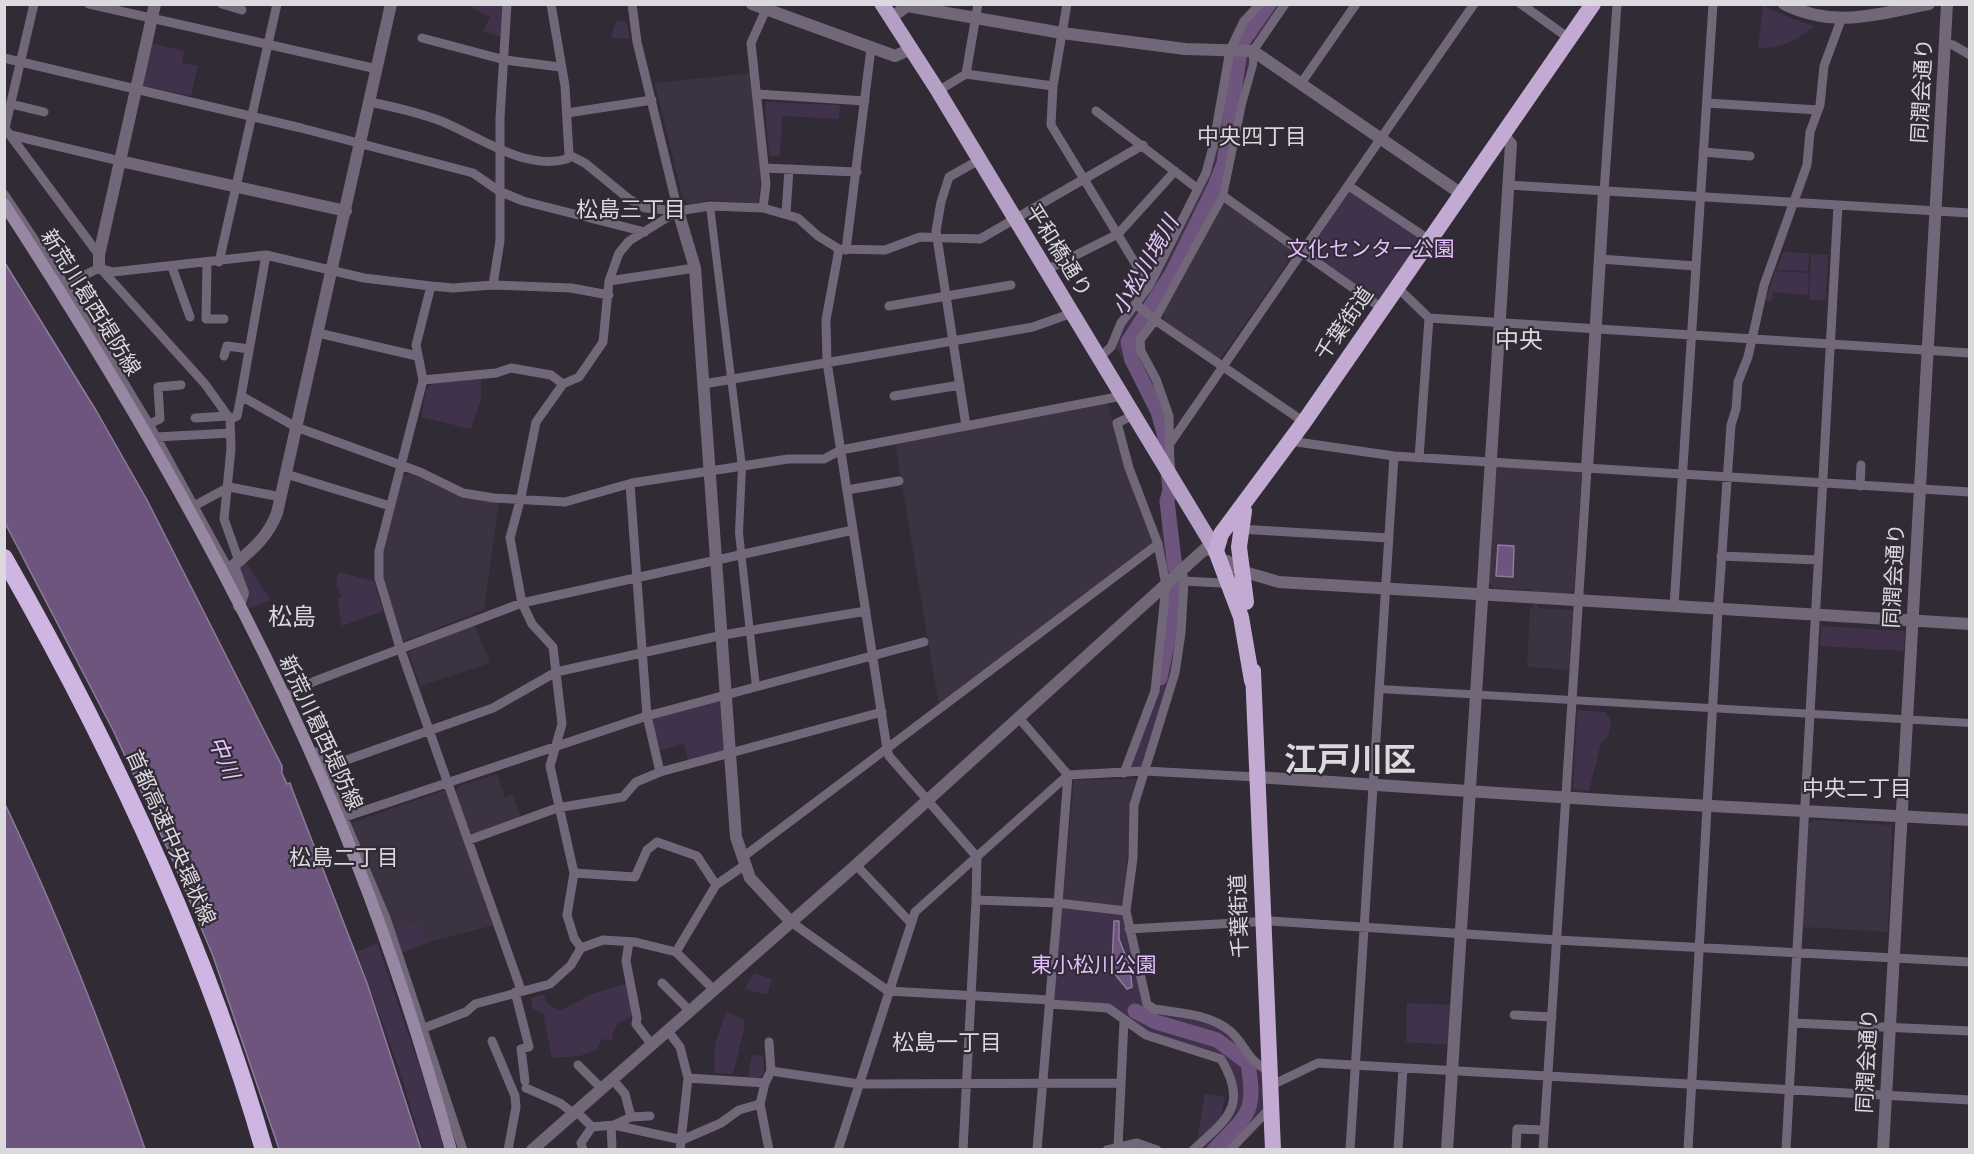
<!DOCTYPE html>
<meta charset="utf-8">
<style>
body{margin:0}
#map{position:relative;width:1974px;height:1154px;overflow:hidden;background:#302b35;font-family:"PT Sans Narrow",sans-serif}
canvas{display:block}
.frame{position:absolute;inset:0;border:6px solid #dbd8de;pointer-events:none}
</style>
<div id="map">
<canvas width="1974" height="1154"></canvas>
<div class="frame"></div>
</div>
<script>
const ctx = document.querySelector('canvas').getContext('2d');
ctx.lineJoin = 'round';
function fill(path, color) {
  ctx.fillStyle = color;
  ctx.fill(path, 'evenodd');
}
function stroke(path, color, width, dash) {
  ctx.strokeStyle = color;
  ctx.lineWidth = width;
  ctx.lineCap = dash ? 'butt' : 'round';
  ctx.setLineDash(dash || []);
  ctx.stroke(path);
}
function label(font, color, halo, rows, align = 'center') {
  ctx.font = font + ' "PT Sans Narrow","Noto Sans JP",sans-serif';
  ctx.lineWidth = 4.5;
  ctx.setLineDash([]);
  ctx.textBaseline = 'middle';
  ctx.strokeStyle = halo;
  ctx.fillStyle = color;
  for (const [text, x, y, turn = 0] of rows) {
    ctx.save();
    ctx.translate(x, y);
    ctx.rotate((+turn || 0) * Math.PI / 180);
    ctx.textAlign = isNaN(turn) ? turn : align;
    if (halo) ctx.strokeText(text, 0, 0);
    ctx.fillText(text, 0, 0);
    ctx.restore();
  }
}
const built = new Path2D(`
 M751 73 761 180 758 203 710 200 689 204 683 200 655 83Z
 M1224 198 1295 252 1220 359 1164 321 1163 314Z
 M1108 403 1125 469 1154 543 939 706 895 443Z
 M1495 466 1582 472 1574 590 1568 594 1539 592 1538 608 1573 610 1569 670 1527 667 1530 608 1533 607 1534 590 1493 588 1488 582Z
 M413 473 436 485 466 496 499 501 484 610 430 631 434 640 475 625 490 663 420 686 408 652 428 642 424 633 404 641 401 640 382 579V555L401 477Z
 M497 774 505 797 513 794 521 818 474 834 470 832 458 800 494 925 430 942 416 921 392 929 351 823 446 790 456 795 457 787Z
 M1139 779 1131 805 1124 907 1062 900 1074 780Z
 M1812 820 1892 825 1888 932 1802 927 1808 825Z`);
const green = new Path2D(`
 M474 5H503V37L483 32 490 17 472 8Z
 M1262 5H1282L1250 65 1243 119 1222 195 1152 321 1139 339 1167 417 1168 448 1161 445 1153 414 1115 346 1118 335 1208 175 1231 53 1240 31Z
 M1763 5 1790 18 1814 26C1796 42 1782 47 1758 49Z
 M616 20 626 22 630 37 628 39 611 38Z
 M150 43 184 51 182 63 198 66 191 96 141 85Z
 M765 102 840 105 839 119 782 116 780 156H769Z
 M1349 189 1427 241 1382 306 1306 252Z
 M1783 252 1809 253 1808 271 1776 270Z
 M1811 254 1828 255 1826 300H1809Z
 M1775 271 1809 273 1808 295 1773 292 1772 301H1765Z
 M481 377V399L471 429 421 417 426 389 436 382Z
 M1162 483 1176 508 1178 565 1165 577 1161 556Z
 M245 562 271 600 249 609 247 602 249 594 238 572 239 566Z
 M338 572 374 581 383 611 342 626 337 599 341 597 336 584Z
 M1180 575 1182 582 1173 673 1144 770 1127 771 1156 691 1168 586Z
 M1821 626 1905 631 1904 651 1820 646Z
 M724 697 728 750 688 761 684 744 657 751 649 717Z
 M1577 710 1605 712 1611 720 1608 737 1601 743 1589 791 1573 789Z
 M1058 903 1126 911 1147 1004 1215 1022 1269 1071 1271 1107 1230 1149H1193L1223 1123 1235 1099 1221 1060 1146 1035 1118 1014 1049 1004Z
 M416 921 430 942 401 953 392 929Z
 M377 943 422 1074 444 1149H423L402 1078 357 952Z
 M754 973 772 979 767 995 744 989Z
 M627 983 633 1016C619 1021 613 1026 612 1041L601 1039 598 1049 580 1056 552 1058 543 1014 533 1009 531 998 543 994 548 1004 559 1011 592 994Z
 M1407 1003 1452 1005 1450 1045 1406 1042Z
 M726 1012 743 1019 745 1025 733 1074 714 1073 715 1044Z
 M752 1055 763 1056 764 1075 758 1079 748 1077Z
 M1205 1094 1225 1097 1220 1121 1197 1142Z`);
const water = new Path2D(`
 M5 263 97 412 147 500 282 766V773L287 784 290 783 292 789 367 983 421 1149H279L213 956 173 861 114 732 5 523Z
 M1498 545 1514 546 1513 577 1496 576Z
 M5 804C59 917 104 1031 145 1149H5Z
 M1114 921H1119V939L1130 967 1132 987 1127 989 1114 973 1112 965Z`);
const river = new Path2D(`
 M1175 568 1167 501 1170 490 1164 433 1158 412 1132 360 1128 342 1172 273 1215 186 1224 163 1241 44 1269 4
 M1160 678 1177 596 1176 585
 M1135 1011 1156 1022 1217 1040 1248 1063C1256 1114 1249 1113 1214 1150`);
const pedestrian = new Path2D(`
 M710 206 742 467 739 533 756 687
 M1155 320 1223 196 1242 104 1253 65V51
 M1380 689 1970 723`);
const minor = new Path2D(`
 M89 4 377 69
 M222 4 242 10
 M551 4 565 86 569 155
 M632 4 637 42 678 211
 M1067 4 1053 86 1051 125 1149 286
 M1521 4 1570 39
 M422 38 505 60 560 67
 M1945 44 1953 45 1970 55
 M1253 51 1285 4
 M4 58 301 128 473 173 499 191 523 201 645 232
 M966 74 1053 86
 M1302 82 1356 4
 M938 91 966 74 978 4
 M757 94 865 101
 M370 102C394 107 418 112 441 121 480 137 524 171 567 159L569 155 585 163 629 199 645 208 678 211 710 206 763 208 798 218 818 236 839 249 885 250 920 237 980 239 1143 145
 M1707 103 1818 110
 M11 104 44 112
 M1096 111 1198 189
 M567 113 652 100
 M4 127 99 255
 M4 132 34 4
 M11 135 120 161
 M1703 152 1750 156
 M764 168 857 172
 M1508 185 1970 213
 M1349 186 1431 241
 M1604 192 1617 4
 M4 194 65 285
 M1223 196 1302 252 1474 4
 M763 208 766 184 751 43 768 5
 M786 213 789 169
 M839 249 826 320 827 362 887 749 889 756 977 857 976 900
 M846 250 871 48
 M1600 259 1695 266
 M219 262 277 4
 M207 263 206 319H224
 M1054 266 1118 234 1175 171
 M172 267 190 317
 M101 269 205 384 230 419 231 449 224 519 239 561
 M609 281 695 268
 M493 285 500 241V118L507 4
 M431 286 416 345 423 380 379 551V578L400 648 521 990
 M1398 288 1429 318 1970 353
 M1137 305 1155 320 1304 422
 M889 306 1011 285
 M1155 320 1140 340 1141 351 1156 379 1169 416 1170 472
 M318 333 417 356
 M224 356 227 346 249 349
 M1099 358 1111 347 1121 323 1149 286 1206 173 1213 147 1230 50 1244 21 1260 4
 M423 380 496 373 511 368 551 375 563 384
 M704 384 1033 327 1072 313
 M241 396 266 255
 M894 396 960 385
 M195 418 228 416
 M230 419 237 416 241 396 296 427 420 472 463 493 494 498 565 502 632 483 788 459H824L841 450 1122 396
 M149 424 160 419 158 387 181 385
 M966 426 936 231 941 202 949 177 979 160
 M156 437 231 433
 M1290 441 1394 456 1970 492
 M1171 442 1302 252 1383 309
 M1419 458 1429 318
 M286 474 390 506
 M630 484 647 716 660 772
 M1860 486 1861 465
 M847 490 899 481
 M194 506 229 487 281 497
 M1239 529 1389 538
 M1721 556 1818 560
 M232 570 226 565 149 424 65 285 99 268 113 272 266 255 364 278 431 286 453 288 493 285 571 288 609 295
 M1182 571 1184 581 1181 633 1175 673 1134 805 1133 858 1126 911 1147 1004 1154 1009C1179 1013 1210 1014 1230 1031 1247 1046 1245 1059 1269 1071
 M1184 581 1221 583 1228 579
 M1674 606 1713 4
 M289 694 315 681 522 603 853 530
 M1019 718 1068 775 1058 903 1126 911
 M316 752 386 918 463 1150
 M324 768 493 708 556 672 723 635 866 611
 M1124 773 1155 691 1166 585 1158 544 1129 468 1117 423 1134 415
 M345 817 647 716 924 642
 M469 840 557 808 623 797 636 782 660 772 882 712
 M743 857 1158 544
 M856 865 910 922
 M574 873 635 877 647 850 657 842 697 856 716 885
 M791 922 888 991 1050 1000
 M1129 929 1271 921 1557 940 1970 962
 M629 942 626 961 637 1018 636 1024 652 1045
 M581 948 574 938 567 915 574 873 550 766 562 724 553 647 532 624 522 603 510 538 521 497 536 422 563 384 579 377 603 342 609 281 619 253 629 241 678 211
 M676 952 716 885 745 865
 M662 983 690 1011
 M515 992 529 1047 521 1049 525 1081
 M1049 1004 1108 1008 1146 1035 1221 1059C1249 1106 1227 1119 1193 1150
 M1514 1015 1552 1017
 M1793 1023 1970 1031
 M424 1028 466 1012 475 1004 550 984 571 965 581 948 603 940 635 942 676 952 714 990
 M668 1031 680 1047 688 1078 680 1150
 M492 1041 515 1096 516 1107 508 1150
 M769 1042 771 1071
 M578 1065 602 1089
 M688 1078 765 1083 771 1071 859 1084 1121 1083
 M613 1080 625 1094 631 1117
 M765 1083 760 1104 769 1150
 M1270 1086 1318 1063 1970 1100
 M526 1088 560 1103 573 1113
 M576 1111 592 1127
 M650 1116 631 1117 614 1125 682 1140 721 1123 739 1110 760 1104
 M611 1126 612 1146
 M1118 1147 1124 1021
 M583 1150 581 1143 592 1127 614 1125
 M838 1150 915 912 1068 775 1145 771 1256 777
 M963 1150 976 900 1058 903 1037 1150
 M1107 1150 1137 1143 1157 1150
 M1230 1150 1271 1107
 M1350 1150 1394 456
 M1398 1150 1403 1068
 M1516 1150 1517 1129 1544 1130
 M1543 1150 1587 469
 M1688 1150 1718 609 1731 425 1736 409 1738 382 1748 357 1764 285 1807 165 1810 132 1820 105 1824 66 1841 20
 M1786 1150 1838 205`);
const tertiary = new Path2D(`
 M752 4 895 56 911 49
 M1784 4C1835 29 1877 14 1929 4
 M891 18 907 6 1062 33 1185 49 1253 51 1463 195
 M120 161 346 211
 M678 211 695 268 736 837 750 878 791 922
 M99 268V255L155 4
 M1587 469 1604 192
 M1227 561 1241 571 1279 582 1970 624
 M239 606 243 593 233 566C252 550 268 537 277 513L391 4
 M1256 777 1619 801 1970 820
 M532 1150 856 865 1205 549 1216 551
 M1447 1150 1511 144 1504 136
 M1883 1150 1947 4`);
const secondary = new Path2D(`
 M4 204C140 413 266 631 357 864 394 958 424 1053 451 1150`);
const primary = new Path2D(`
 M882 4 938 91 1216 551`);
const trunk = new Path2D(`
 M1244 511 1239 547 1246 602
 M1253 671 1273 1150
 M1252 681 1241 617 1216 551 1221 534 1304 422 1593 4`);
const motorway = new Path2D(`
 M4 558C110 744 205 943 264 1150`);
const streetNames = [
 ["同潤会通り",1923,91,-87],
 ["平和橋通り",1058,251,58],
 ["新荒川葛西堤防線",90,303,58],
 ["千葉街道",1345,324,-55],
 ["同潤会通り",1895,576,-87],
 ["新荒川葛西堤防線",320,733,65],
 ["首都高速中央環状線",170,838,66],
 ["千葉街道",1240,916,-92],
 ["同潤会通り",1868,1061,-87]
];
const parkNames = [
 ["文化センター公園",1371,250],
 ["東小松川公園",1094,966]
];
const neighbourhoodNames = [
 ["中央四丁目",1252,138],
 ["松島三丁目",631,211],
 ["中央二丁目",1857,790],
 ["松島二丁目",344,859],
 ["松島一丁目",947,1044]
];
const waterNames = [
 ["小松川境川",1146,266,-60],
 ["中川",223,758,67]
];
const quarterNames = [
 ["中央",1519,341],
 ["松島",292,618]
];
const townNames = [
 ["江戸川区",1350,762]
];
fill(built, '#3b3242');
fill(green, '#40324a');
fill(water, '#6d557d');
stroke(water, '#8e7c9a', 1.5);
stroke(river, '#6d557d', 15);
stroke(pedestrian, '#716779', 8);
stroke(minor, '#716779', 9);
stroke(tertiary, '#716779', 12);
stroke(secondary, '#9787a3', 12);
stroke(primary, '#b59fc4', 15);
stroke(trunk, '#c2aad3', 16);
stroke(motorway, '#cfb5e2', 18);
label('21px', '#dbd8de', '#302b35', streetNames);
label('21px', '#e4bdff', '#302b35', parkNames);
label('22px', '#dbd8de', '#302b35', neighbourhoodNames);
label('italic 22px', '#e3c5f9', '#302b35', waterNames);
label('24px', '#dbd8de', '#302b35', quarterNames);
label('bold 33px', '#dbd8de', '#302b35', townNames);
</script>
